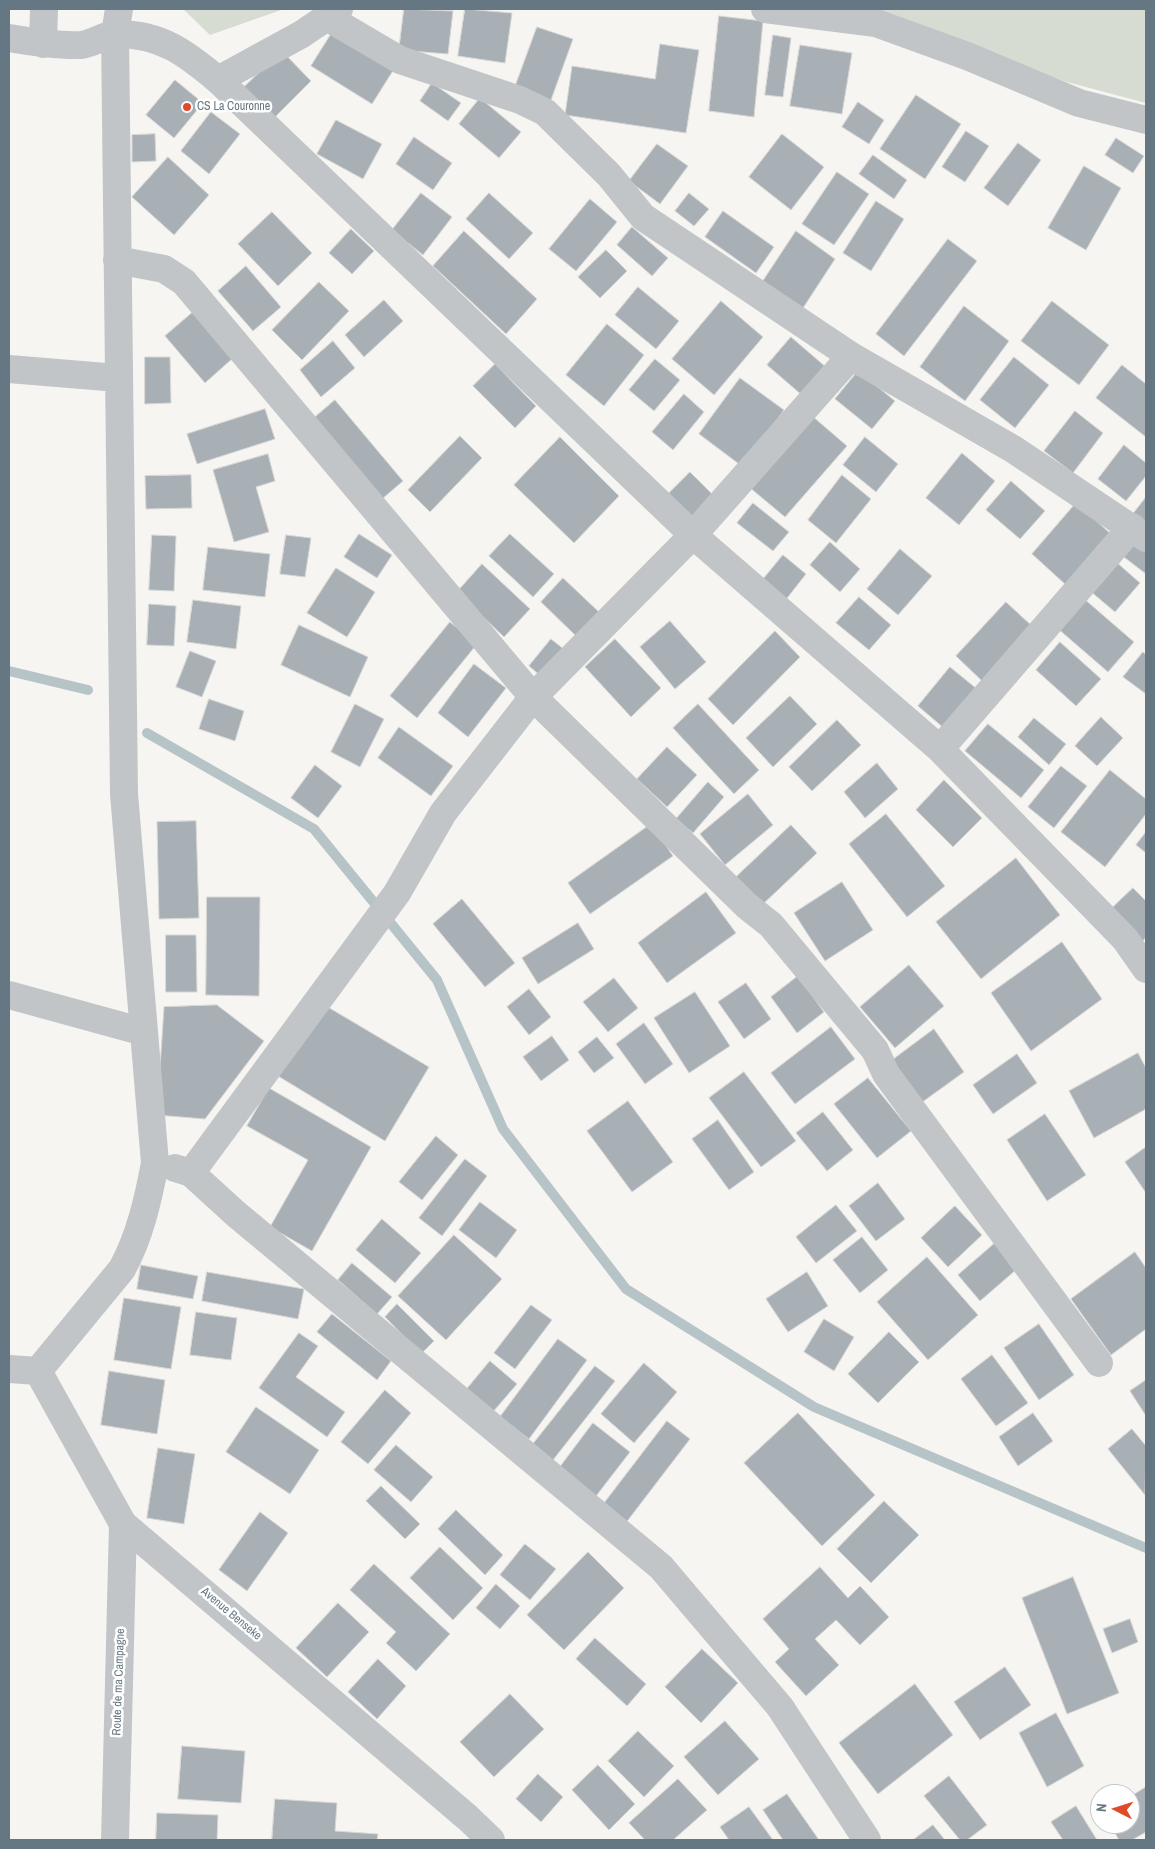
<!DOCTYPE html>
<style>
body{margin:0}
#map{position:relative;width:1155px;height:1849px;overflow:hidden;background:#f6f5f2;font-family:"Archivo Narrow",sans-serif}
canvas{display:block}
.frame{position:absolute;inset:0;border:10px solid #657782;pointer-events:none}
.north{position:absolute;left:1090px;top:1784px;width:50px;height:50px;box-sizing:border-box;background:#fff;border:1px solid #c1c9cd;border-radius:50%;rotate:275deg;font-size:14px;font-weight:700;line-height:20px;text-align:center;color:#657782}
.north::after{content:'';display:block;margin:auto;width:18px;height:22px;background:#df4a29;clip-path:polygon(50% 0,100% 100%,50% 72%,0 100%)}
</style>
<div id="map">
<canvas width="1155" height="1849"></canvas>
<div class="frame"></div>
<div class="north">N</div>
</div>
<script>
const ctx = document.querySelector('canvas').getContext('2d');
ctx.lineJoin = 'round';
function fill(path, color) {
  ctx.fillStyle = color;
  ctx.fill(path, 'evenodd');
}
function stroke(path, color, width, dash) {
  ctx.strokeStyle = color;
  ctx.lineWidth = width;
  ctx.lineCap = dash ? 'butt' : 'round';
  ctx.setLineDash(dash || []);
  ctx.stroke(path);
}
function label(font, color, halo, rows, align = 'center') {
  ctx.font = font + ' "Archivo Narrow",sans-serif';
  ctx.lineWidth = 5;
  ctx.setLineDash([]);
  ctx.textBaseline = 'middle';
  ctx.strokeStyle = halo;
  ctx.fillStyle = color;
  for (const [text, x, y, turn = 0] of rows) {
    ctx.save();
    ctx.translate(x, y);
    ctx.rotate((+turn || 0) * Math.PI / 180);
    ctx.textAlign = isNaN(turn) ? turn : align;
    if (halo) ctx.strokeText(text, 0, 0);
    ctx.fillText(text, 0, 0);
    ctx.restore();
  }
}
const green = new Path2D(`
 M183 9H284L210 35Z
 M876 9H1146V103L1067 82 1005 61Z`);
const stream = new Path2D(`
 M9 671 88 690
 M147 733 314 829 437 980 503 1129 626 1289 814 1407 1146 1548`);
const building = new Path2D(`
 M404 9 453 11 448 54 399 50Z
 M465 9 512 13 505 63 458 56Z
 M719 16 763 21 754 117 709 111Z
 M537 27 573 39 551 100 515 87Z
 M333 31 394 69 372 104 311 66Z
 M773 35 791 38 783 97 765 95Z
 M660 44 699 50 686 133 565 115 572 66 655 79Z
 M800 45 852 53 842 114 790 106Z
 M282 51 311 81 274 118 244 87Z
 M175 80 203 103 174 138 146 115Z
 M432 83 461 103 448 121 420 101Z
 M916 95 961 124 925 179 880 149Z
 M480 98 521 132 499 158 459 124Z
 M858 102 884 120 869 144 842 127Z
 M211 112 240 134 209 174 181 151Z
 M336 120 382 144 363 179 317 154Z
 M966 131 989 146 965 182 942 167Z
 M155 134 156 161 132 162V135Z
 M782 134 824 167 791 210 749 177Z
 M414 137 452 163 433 190 396 164Z
 M1116 138 1144 156 1133 173 1105 155Z
 M1018 143 1041 160 1008 206 984 188Z
 M657 144 688 166 660 204 629 181Z
 M873 155 907 180 894 199 859 174Z
 M168 157 209 195 174 235 132 197Z
 M1084 166 1121 188 1086 250 1048 228Z
 M837 172 869 194 834 245 802 224Z
 M421 193 452 217 423 255 392 230Z
 M489 193 533 233 509 259 466 219Z
 M689 193 709 209 694 226 675 211Z
 M590 199 617 222 576 271 549 249Z
 M876 201 904 219 871 271 843 253Z
 M723 211 774 247 756 273 705 237Z
 M272 212 312 253 278 286 238 244Z
 M632 227 668 258 652 276 617 245Z
 M351 229 374 251 352 274 329 253Z
 M464 231 537 299 506 334 433 266Z
 M796 231 835 259 803 308 763 281Z
 M948 239 977 261 904 356 876 334Z
 M606 250 627 271 600 298 578 277Z
 M246 266 281 307 253 331 218 291Z
 M319 282 349 311 302 360 272 330Z
 M638 287 679 321 656 349 615 315Z
 M384 300 403 321 364 357 345 335Z
 M721 301 763 337 714 395 672 359Z
 M1052 301 1109 345 1079 385 1021 341Z
 M964 306 1009 341 965 401 920 367Z
 M193 312 233 358 205 383 165 336Z
 M607 324 644 355 604 406 566 375Z
 M791 337 827 368 803 396 767 365Z
 M333 341 355 368 321 397 300 370Z
 M145 357H170L171 403 145 404Z
 M1014 357 1049 385 1015 428 980 400Z
 M655 359 680 380 654 411 629 390Z
 M495 364 536 406 515 428 473 386Z
 M1122 365 1146 384V437L1096 398Z
 M858 371 895 401 872 429 835 399Z
 M740 378 784 410 743 467 699 434Z
 M684 394 704 412 673 450 652 432Z
 M335 400 403 481 382 499 314 418Z
 M265 409 275 439 197 464 187 434Z
 M1075 411 1103 433 1073 473 1044 451Z
 M811 415 847 446 785 517 749 487Z
 M460 436 482 458 430 512 408 490Z
 M560 437 619 496 574 543 514 485Z
 M865 437 898 464 876 492 843 465Z
 M1124 445 1146 463V476L1126 501 1098 479Z
 M962 453 995 481 959 525 926 498Z
 M268 454 275 481 256 487 269 532 234 542 213 470Z
 M690 472 714 496 692 518 668 494Z
 M191 475 192 508 146 509 145 476Z
 M842 475 871 499 836 543 808 520Z
 M1011 481 1045 511 1020 539 986 510Z
 M1146 497V525L1133 514Z
 M753 503 789 532 773 551 737 523Z
 M1076 503 1111 534 1066 585 1032 554Z
 M359 534 392 555 377 578 344 557Z
 M510 534 554 574 533 597 489 556Z
 M152 535 176 536 174 591 149 590Z
 M286 535 311 538 305 577 280 574Z
 M1133 538 1146 548V574L1120 554Z
 M830 542 860 569 840 592 810 565Z
 M208 547 270 554 265 597 203 590Z
 M900 549 932 576 898 615 867 589Z
 M783 555 806 574 784 602 760 583Z
 M1114 560 1140 583 1115 612 1089 590Z
 M482 564 530 609 504 637 457 592Z
 M336 568 375 592 347 637 307 613Z
 M563 578 599 612 576 636 541 602Z
 M859 597 891 625 869 650 836 623Z
 M1082 597 1134 642 1108 672 1056 627Z
 M193 600 241 606 236 649 187 642Z
 M1006 602 1032 626 982 681 956 656Z
 M149 604 176 606 174 646 147 645Z
 M670 621 706 662 675 689 640 647Z
 M450 622 477 644 417 718 390 696Z
 M299 625 368 657 350 697 281 665Z
 M775 631 800 657 733 725 708 699Z
 M551 639 566 651 543 678 529 666Z
 M615 639 661 688 631 717 585 667Z
 M1060 642 1101 679 1076 706 1036 670Z
 M190 651 216 661 202 697 176 687Z
 M1143 652 1146 655V694L1123 677Z
 M474 664 506 688 468 737 438 713Z
 M950 667 977 689 945 729 918 706Z
 M790 696 817 724 773 767 746 738Z
 M209 699 244 711 235 741 199 729Z
 M355 704 384 719 360 767 331 752Z
 M698 704 759 770 734 794 673 728Z
 M1101 717 1123 738 1097 766 1075 746Z
 M1034 718 1066 744 1049 765 1018 737Z
 M837 720 861 745 812 791 789 767Z
 M988 724 1044 770 1021 798 965 751Z
 M399 727 453 766 431 796 378 758Z
 M667 747 697 775 667 807 637 779Z
 M877 763 898 789 865 818 844 792Z
 M315 765 342 786 318 818 291 798Z
 M1061 766 1087 786 1054 828 1028 807Z
 M1110 770 1146 799V814L1105 867 1061 832Z
 M944 780 982 818 953 847 916 810Z
 M708 782 724 797 693 833 676 819Z
 M748 794 773 825 725 865 700 834Z
 M886 814 945 886 907 917 849 844Z
 M196 821 199 918 159 919 157 822Z
 M651 824 673 856 590 914 568 883Z
 M791 825 817 853 761 906 735 878Z
 M1146 832V853L1136 845Z
 M1016 858 1060 915 981 979 936 922Z
 M842 882 873 930 825 961 794 913Z
 M1133 888 1146 901V937L1142 942 1110 910Z
 M706 892 736 933 667 983 638 943Z
 M207 897H260L259 996 206 995Z
 M462 899 515 963 485 987 433 924Z
 M578 923 594 949 538 984 522 958Z
 M166 935H196L197 992H166Z
 M1062 942 1102 999 1031 1051 991 993Z
 M909 965 944 1006 895 1048 860 1007Z
 M798 976 824 1012 797 1033 771 997Z
 M614 978 638 1008 608 1032 583 1002Z
 M746 983 771 1019 744 1039 718 1002Z
 M529 989 551 1017 529 1035 507 1007Z
 M695 992 730 1046 689 1073 654 1018Z
 M321 1003 429 1067 385 1141 278 1076Z
 M217 1005 264 1041 205 1119 157 1115 164 1007Z
 M644 1023 673 1064 645 1084 616 1044Z
 M831 1027 855 1059 795 1104 771 1073Z
 M934 1029 964 1072 921 1103 891 1061Z
 M552 1036 569 1060 541 1081 523 1057Z
 M597 1037 614 1058 594 1073 578 1052Z
 M1138 1053 1146 1068V1109L1094 1138 1069 1091Z
 M1017 1054 1037 1083 993 1114 973 1085Z
 M744 1072 796 1141 761 1167 709 1098Z
 M868 1078 911 1131 877 1158 834 1104Z
 M269 1088 371 1147 312 1251 270 1227 308 1160 247 1126Z
 M628 1101 673 1162 632 1192 587 1131Z
 M823 1112 853 1150 827 1171 796 1133Z
 M1045 1114 1086 1175 1047 1201 1007 1140Z
 M718 1120 754 1172 729 1190 692 1139Z
 M436 1136 458 1155 422 1200 399 1182Z
 M1146 1147V1193L1125 1162Z
 M465 1159 487 1176 442 1236 419 1218Z
 M878 1183 905 1219 876 1241 849 1206Z
 M480 1202 517 1230 496 1258 459 1230Z
 M836 1205 857 1231 816 1263 796 1237Z
 M955 1206 982 1235 948 1267 921 1238Z
 M382 1219 421 1253 395 1283 356 1250Z
 M454 1235 502 1279 446 1340 398 1296Z
 M862 1237 888 1270 860 1293 833 1260Z
 M995 1243 1017 1269 980 1301 958 1275Z
 M1135 1252 1146 1268V1329L1111 1355 1071 1299Z
 M927 1257 978 1315 928 1360 877 1302Z
 M352 1263 392 1297 377 1314 338 1280Z
 M141 1265 198 1276 193 1299 137 1289Z
 M207 1272 304 1289 298 1319 202 1301Z
 M807 1272 828 1306 788 1332 766 1299Z
 M124 1298 181 1307 171 1369 114 1360Z
 M397 1304 434 1341 421 1354 385 1317Z
 M531 1305 552 1320 515 1369 494 1353Z
 M196 1312 237 1318 231 1360 190 1355Z
 M332 1314 391 1361 377 1380 317 1332Z
 M824 1319 854 1337 834 1371 804 1352Z
 M1039 1324 1074 1375 1039 1400 1004 1348Z
 M889 1332 919 1362 878 1403 848 1374Z
 M299 1333 318 1346 296 1377 345 1412 327 1437 259 1388Z
 M558 1339 587 1360 529 1439 500 1417Z
 M992 1355 1028 1403 996 1426 961 1379Z
 M490 1361 517 1384 492 1413 466 1390Z
 M644 1363 677 1392 634 1443 601 1414Z
 M595 1366 615 1381 553 1460 533 1444Z
 M109 1371 165 1380 157 1434 101 1425Z
 M1146 1380V1416L1130 1391Z
 M385 1390 411 1413 368 1464 341 1442Z
 M256 1407 319 1450 290 1494 226 1452Z
 M798 1413 875 1495 822 1546 744 1463Z
 M1033 1413 1053 1441 1018 1466 999 1437Z
 M667 1421 690 1439 625 1524 602 1506Z
 M593 1423 630 1452 593 1500 557 1471Z
 M1132 1429 1146 1446 1145 1495 1108 1449Z
 M396 1445 433 1477 411 1502 374 1470Z
 M158 1448 195 1454 184 1524 147 1518Z
 M381 1486 420 1524 405 1539 366 1501Z
 M884 1501 919 1535 871 1583 837 1549Z
 M456 1510 503 1555 485 1575 438 1529Z
 M260 1512 288 1533 247 1591 219 1570Z
 M525 1544 556 1569 530 1600 500 1575Z
 M440 1547 483 1588 453 1620 410 1578Z
 M588 1552 624 1588 564 1650 527 1615Z
 M374 1564 450 1634 416 1671 386 1643 396 1632 350 1590Z
 M820 1567 848 1598 860 1586 889 1617 860 1645 836 1620 815 1639 839 1665 806 1696 775 1662 789 1649 763 1619Z
 M1073 1577 1119 1693 1067 1714 1022 1598Z
 M496 1584 520 1606 500 1629 476 1608Z
 M338 1603 369 1632 327 1677 296 1648Z
 M1130 1619 1138 1642 1112 1653 1103 1629Z
 M595 1638 646 1684 627 1706 576 1659Z
 M702 1649 738 1683 701 1723 665 1687Z
 M378 1659 406 1686 377 1719 348 1692Z
 M1005 1667 1031 1705 980 1740 954 1702Z
 M915 1684 953 1735 878 1794 839 1743Z
 M510 1694 544 1729 494 1777 460 1742Z
 M1056 1713 1084 1766 1047 1787 1019 1733Z
 M725 1721 759 1759 718 1795 684 1757Z
 M638 1731 674 1766 644 1797 608 1761Z
 M182 1746 245 1751 241 1803 178 1799Z
 M598 1765 635 1804 609 1830 572 1790Z
 M538 1774 563 1797 541 1822 516 1799Z
 M949 1776 987 1825 967 1840H960L924 1796Z
 M678 1779 707 1810 673 1840H645L629 1823Z
 M1146 1787V1832L1132 1840H1119L1110 1824H1130V1797Z
 M787 1794 819 1840H783L763 1810Z
 M275 1799 337 1803 335 1831 378 1834 377 1840H272Z
 M1076 1806 1097 1840H1063L1051 1822Z
 M749 1807 773 1840H729L720 1827Z
 M157 1813 218 1815 217 1840H156Z
 M933 1825 945 1840H913Z`);
const minor = new Path2D(`
 M765 9 876 23 967 56 1079 103 1146 120
 M325 16 400 60 520 100 545 112 609 175 643 217 851 356 1013 449 1146 538
 M9 38C32 42 57 46 81 45 93 44 105 34 117 34 161 34 186 53 218 80L693 535 940 749 1125 939 1146 969
 M43 44 44 9
 M218 80 302 34 339 9
 M117 260 164 269 184 282 533 697 747 906 771 925 875 1050 886 1074 1099 1363
 M9 369 118 378
 M940 749 1132 527
 M9 995 144 1032
 M175 1168 191 1173 236 1214 661 1567 780 1707 867 1840
 M191 1173 397 893 443 813 533 697 693 535 851 356
 M38 1371 122 1269C140 1236 148 1200 155 1163L124 794 115 34 119 9
 M115 1840 123 1524`);
const tertiary = new Path2D(`
 M9 1369 38 1371 123 1524 468 1818 491 1840`);
const markers = [
 [187,107,5,"#df4a29"]
];
const poiNames = [
 ["CS La Couronne",197,107]
];
const streetNames = [
 ["Avenue Benseke",231,1614,40],
 ["Route de ma Campagne",119,1682,-88]
];
fill(green, '#d7dcd3');
stroke(stream, '#b7c4c7', 10);
fill(building, '#a8b0b5');
stroke(building, '#d7d7d5', 1);
stroke(minor, '#c1c5c8', 28);
stroke(tertiary, '#c1c5c8', 28);
for (const [x, y, r, color] of markers) {
  const dot = new Path2D();
  dot.arc(x, y, r, 0, 2 * Math.PI);
  ctx.fillStyle = color;
  ctx.fill(dot);
  stroke(dot, '#fff', 2);
}
label('12px', '#657782', '#fff', poiNames, 'left');
label('12px', '#657782', '#fff', streetNames);
</script>
